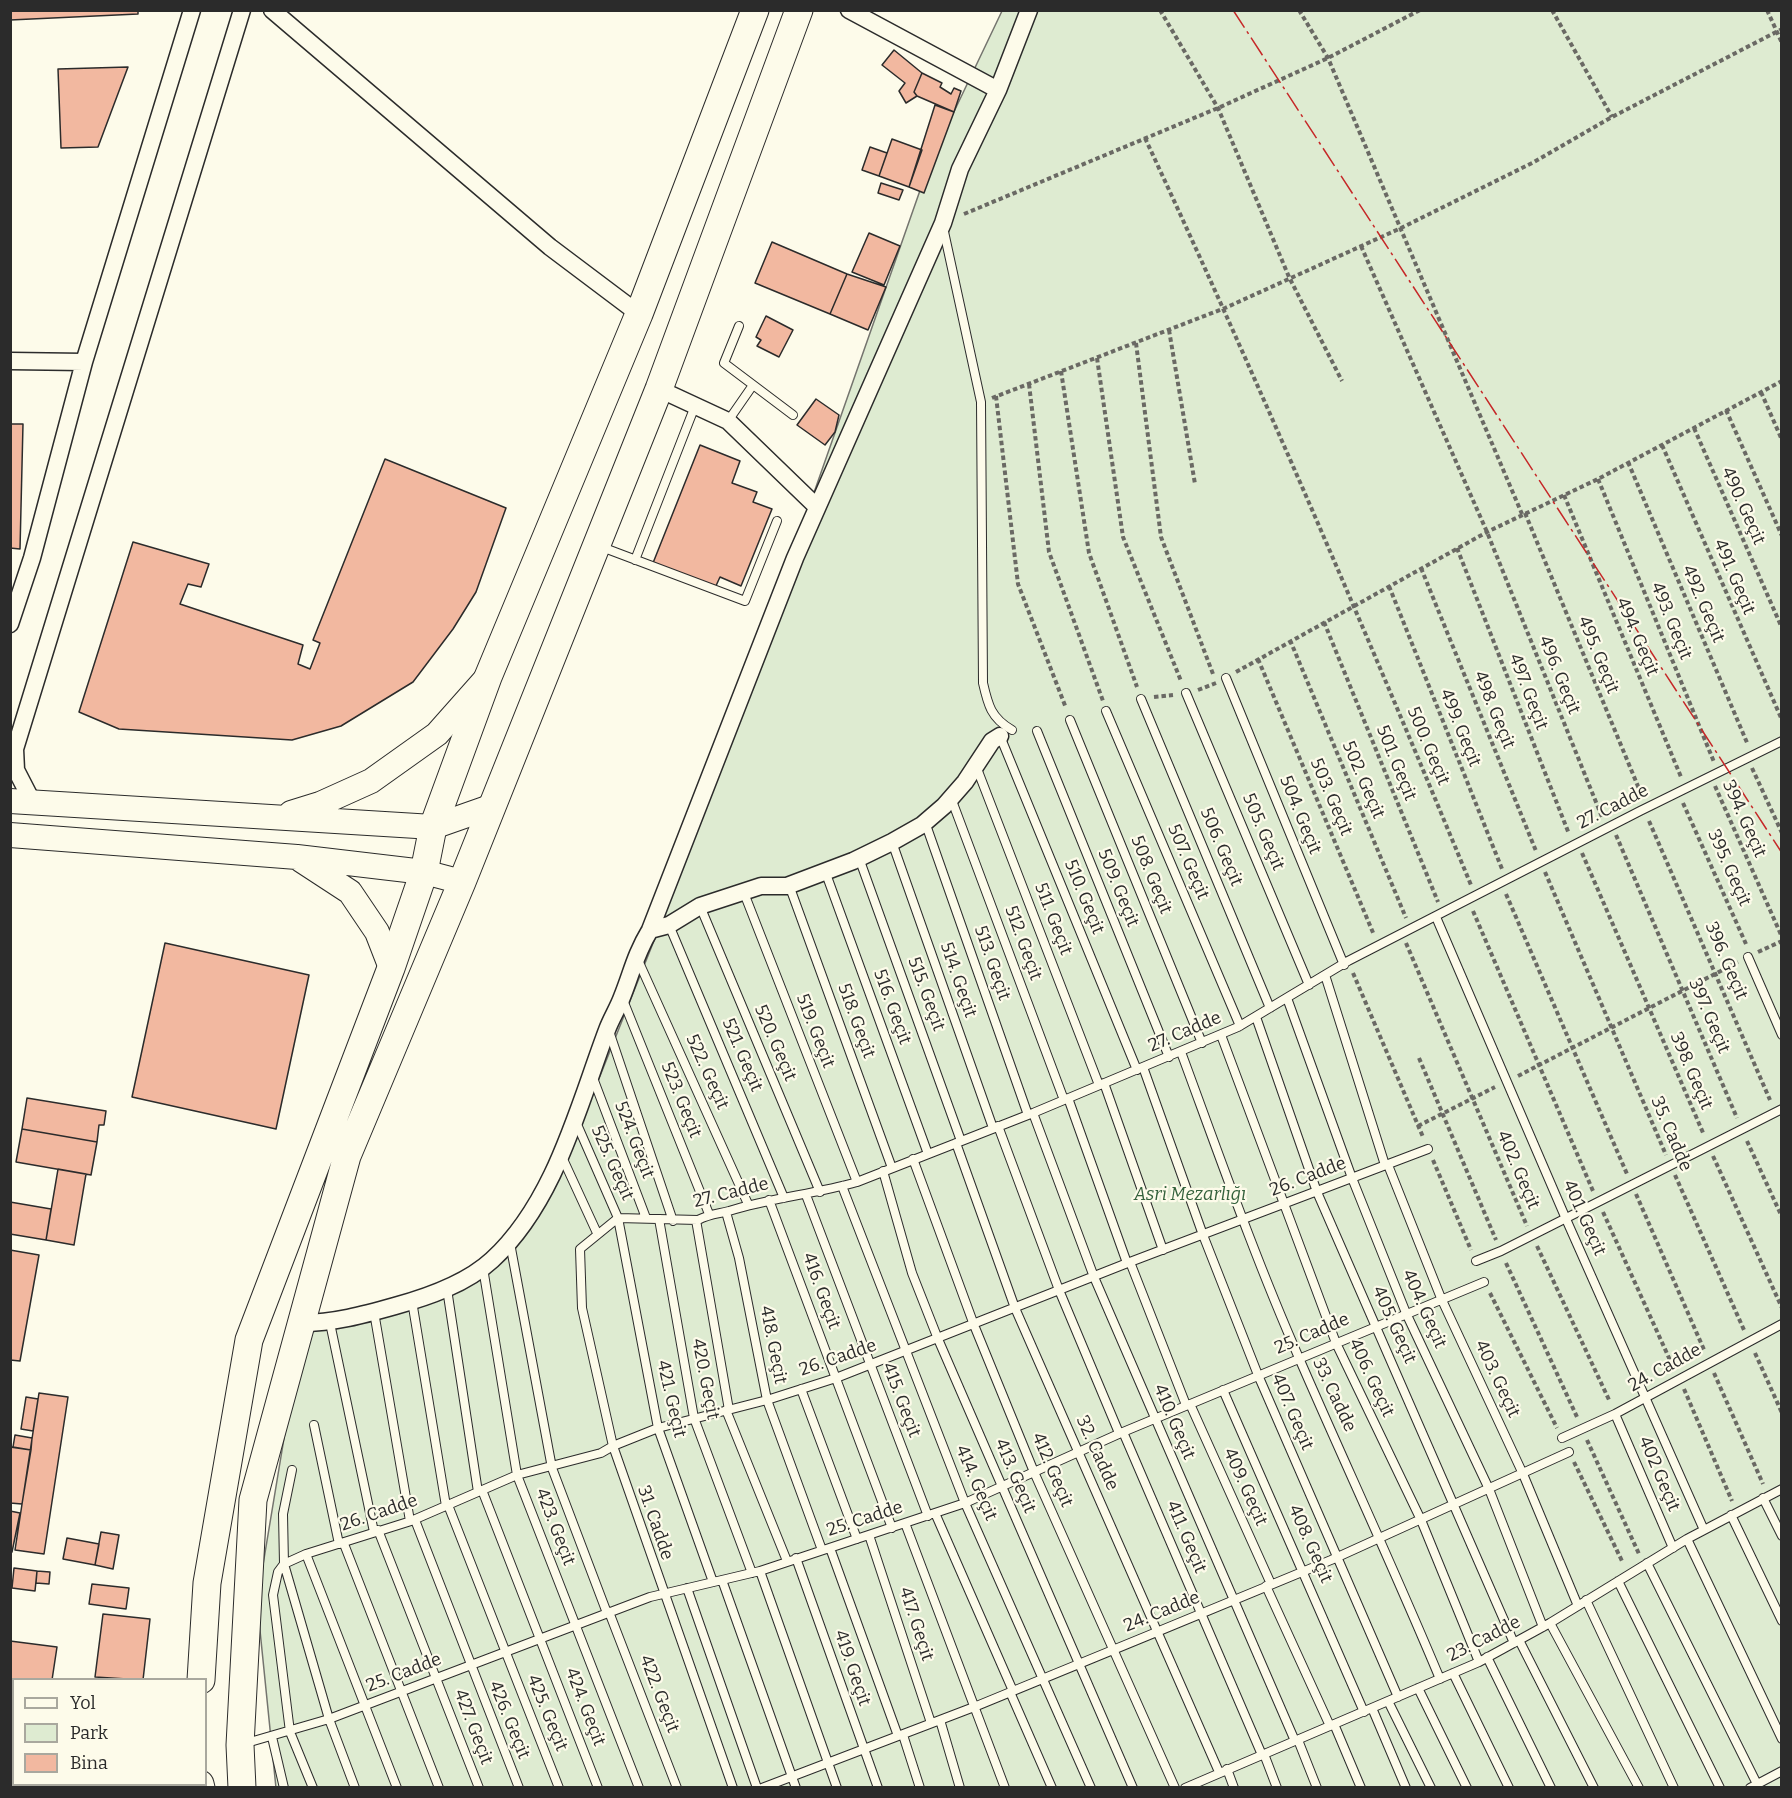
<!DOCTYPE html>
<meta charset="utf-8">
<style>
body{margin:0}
#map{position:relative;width:1792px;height:1798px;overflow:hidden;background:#fdfbea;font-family:Bitter,serif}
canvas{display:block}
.frame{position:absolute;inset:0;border:12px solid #2b2b2b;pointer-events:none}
.legend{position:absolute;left:12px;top:1678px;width:195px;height:108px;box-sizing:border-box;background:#fdfbea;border:2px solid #a9a89e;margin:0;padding:8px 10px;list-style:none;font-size:18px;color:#2b2b2b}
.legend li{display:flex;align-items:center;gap:12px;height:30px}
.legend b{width:30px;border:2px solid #a9a89e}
</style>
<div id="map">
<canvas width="1792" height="1798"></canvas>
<div class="frame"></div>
<ul class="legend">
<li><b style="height:8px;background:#fdfbea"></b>Yol</li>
<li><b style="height:16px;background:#deebd1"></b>Park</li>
<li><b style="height:16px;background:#f2b8a0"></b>Bina</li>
</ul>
</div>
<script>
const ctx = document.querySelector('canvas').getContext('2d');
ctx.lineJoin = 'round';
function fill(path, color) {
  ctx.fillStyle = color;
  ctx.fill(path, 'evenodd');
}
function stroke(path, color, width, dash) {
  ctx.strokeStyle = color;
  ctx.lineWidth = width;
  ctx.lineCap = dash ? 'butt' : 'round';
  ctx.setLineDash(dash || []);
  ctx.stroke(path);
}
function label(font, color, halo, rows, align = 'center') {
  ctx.font = font + ' Bitter,serif';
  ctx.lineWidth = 4.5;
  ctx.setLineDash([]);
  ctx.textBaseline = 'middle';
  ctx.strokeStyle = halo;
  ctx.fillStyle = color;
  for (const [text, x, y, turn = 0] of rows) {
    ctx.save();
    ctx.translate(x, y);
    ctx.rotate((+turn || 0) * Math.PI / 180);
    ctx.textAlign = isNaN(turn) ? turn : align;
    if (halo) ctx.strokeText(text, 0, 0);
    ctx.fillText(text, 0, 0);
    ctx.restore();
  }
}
const green = new Path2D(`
 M1002 11H1781V1787L276 1788 257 1601 303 1324 450 1290 544 1202 600 1076 677 883 930 162Z`);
const building = new Path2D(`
 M10 10H138V14L10 20Z
 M894 50 922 73 914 92 917 96 906 103 899 91 905 83 882 65Z
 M128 67 98 147 61 148 58 69Z
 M922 73 942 83 940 87 951 94 954 88 961 91 954 112 917 96 914 92Z
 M935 105 954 112 924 193 909 187Z
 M892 139 922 150 909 187 879 176Z
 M870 147 887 153 879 176 862 170Z
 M881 183 903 190 899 200 878 193Z
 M869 233 900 246 884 285 852 272Z
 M772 242 847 274 830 314 755 283Z
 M847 274 886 287 868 330 830 314Z
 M766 316 793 330 779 357 757 346 761 340 756 337Z
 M816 399 839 415 835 432 825 445 797 425Z
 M10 424H23L20 549 10 548Z
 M700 445 740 461 732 483 757 492 753 502 772 509 741 586 720 577 715 588 653 563Z
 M385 459 506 508 476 592 453 629 413 682 341 726 292 740 119 729 79 712 133 542 209 564 201 587 188 584 180 604 303 645 298 664 310 669 320 643 313 640Z
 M165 943 309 975 276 1129 132 1097Z
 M27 1098 106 1111 104 1125H99L97 1142 22 1129Z
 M22 1129 97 1142 91 1175 16 1162Z
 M58 1169 86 1174 74 1245 46 1240Z
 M10 1202 51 1209 46 1240 10 1234Z
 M10 1250 39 1255 20 1361 10 1360Z
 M39 1393 68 1397 44 1554 15 1550Z
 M26 1397 38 1399 33 1431 21 1429Z
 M15 1435 32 1438 31 1450 13 1447Z
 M10 1447 31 1450 22 1504 10 1503Z
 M10 1511 20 1513 12 1552 10 1551Z
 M101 1532 119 1535 113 1569 95 1565Z
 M67 1538 99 1544 95 1565 63 1559Z
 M14 1568 37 1571 35 1591 12 1588Z
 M37 1571 50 1572 49 1584 36 1583Z
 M92 1584 129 1588 126 1609 89 1604Z
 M103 1614 150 1619 143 1680 95 1677Z
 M10 1641 57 1647 52 1680H14V1692H10Z
 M10 1708H14V1784H155V1788H10Z`);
const path = new Path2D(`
 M1160 10 1218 108 1289 277 1342 381
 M1299 10 1328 58 1522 514
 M1552 10 1612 117
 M1767 10 1782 43
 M1145 138C1260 385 1367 634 1471 885
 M964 214 1218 108 1328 58 1420 10
 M1361 246 1487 532 1602 817
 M1169 330 1195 484
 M1136 343 1161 537 1213 674
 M1097 358 1123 537 1181 681
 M1061 371 1089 553 1137 687
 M1029 384 1049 552 1103 701
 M1761 392 1782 440
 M996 396 1018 584 1066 708
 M992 398 1225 308 1401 228 1534 162 1612 117 1782 29
 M1726 410 1782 536
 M1694 428 1782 628
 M1662 445 1782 720
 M1628 462 1748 745
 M1598 479 1714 762
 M1564 495 1681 777
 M1525 513 1642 796
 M1457 548 1569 834
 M1421 568 1536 851
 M1389 586 1502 869
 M1324 622 1438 902
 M1290 640 1406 918
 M1258 659 1374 935
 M1236 672 1487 532 1598 479 1782 381
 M1198 690 1216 683
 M1154 697 1173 695
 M1752 768 1782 833
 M1715 786 1782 937
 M1683 803 1746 944
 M1649 821 1770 1100
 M1616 835 1737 1118
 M1582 853 1704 1135
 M1545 872 1666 1155
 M1506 894 1627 1174
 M1473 911 1593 1191
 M1406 943 1527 1226
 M1758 952 1782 941
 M1353 973 1423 1137
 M1419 1058 1496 1240
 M1518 1076 1738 962
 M1418 1126 1495 1087
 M1747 1141 1782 1217
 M1713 1156 1782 1308
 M1433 1160 1471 1250
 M1675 1175 1744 1330
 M1636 1194 1705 1352
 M1603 1212 1674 1369
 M1537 1246 1610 1402
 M1506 1263 1577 1417
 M1490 1293 1557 1428
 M1755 1353 1782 1413
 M1714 1373 1763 1484
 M1684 1389 1732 1501
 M1587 1440 1639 1554
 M1574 1462 1623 1563`);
const lane = new Path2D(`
 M943 227 981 402 983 683C988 705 991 718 1012 730
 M739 326 724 363 793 415
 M728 421 753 385
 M599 546 745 601 777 521
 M635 560 695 406
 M1226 678 1344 965
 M1186 693 1309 985
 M1141 699 1270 1008
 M1106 711 1240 1026
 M1070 720 1202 1043
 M1037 731 1169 1057
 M1000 736 1137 1070
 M976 766 1099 1085
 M951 798 1064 1100
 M925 822 1028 1115
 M892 842 993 1128
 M859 858 961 1141
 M825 871 928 1154
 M789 885 892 1168
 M744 893 857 1182
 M700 906 820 1192
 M1436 917 1566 1219 1704 1530
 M669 925 784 1198
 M1748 957 1782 1035
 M637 958 748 1204
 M1325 975 1385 1165
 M1287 998 1352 1178 1406 1313 1489 1489 1543 1627
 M623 1000 709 1214
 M1256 1017 1317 1192 1514 1643
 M609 1031 673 1221
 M1221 1035 1336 1343 1421 1520 1479 1662
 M1181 1052C1219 1155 1255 1258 1299 1358 1346 1466 1395 1571 1440 1679
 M1143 1067 1203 1235 1258 1375 1398 1697
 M593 1078 646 1218
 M1104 1083 1163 1250
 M1068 1098 1127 1263
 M1033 1113 1094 1277 1295 1741
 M576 1122 618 1218 658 1428 713 1582
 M998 1126 1059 1290 1119 1433
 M956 1143 1015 1308 1219 1772
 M562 1157 597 1233
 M913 1159 974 1325 1034 1472 1175 1788
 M1388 1165 1441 1298 1523 1474 1578 1606
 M883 1171 912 1273 938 1339 1133 1788
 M842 1186 965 1503 1091 1788
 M806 1195 928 1516
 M769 1200 892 1528
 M726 1212 739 1258 767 1400 822 1550
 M659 1219 694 1418 752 1573
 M696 1220 729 1410
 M510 1243 552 1468 607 1613
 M1476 1261 1501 1251 1782 1109
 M1130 1262 1186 1405
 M483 1268 517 1475 639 1788
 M447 1289 478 1492
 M412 1301 446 1506
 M374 1312 410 1521
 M330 1323 374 1532
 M801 1389 857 1539
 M1223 1390 1364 1712
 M1190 1404 1271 1584
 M726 1410 787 1561
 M1615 1414 1673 1548
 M314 1425 339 1544
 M1123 1432 1262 1755
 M1562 1438 1615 1414 1782 1324
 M292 1470 283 1514 284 1564 329 1719 355 1788
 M482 1490 598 1788
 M1763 1498 1782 1536
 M448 1505 559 1788
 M935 1513 1013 1691
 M1731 1515 1782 1621
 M415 1520 519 1788
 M905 1523 1005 1788
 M378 1530 479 1788
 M869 1535 931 1723
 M1687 1539 1782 1739
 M344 1544 439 1788
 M830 1548 898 1736
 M306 1554 397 1788
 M796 1558 878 1788
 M1647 1563 1757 1784
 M760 1571 837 1788
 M722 1580 796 1788
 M1618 1581 1720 1788
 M1266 1586 1330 1726
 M687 1588 757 1788
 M1586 1600 1674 1788
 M609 1612 677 1788
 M1550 1623 1639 1788
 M1519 1640 1594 1788
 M1487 1657 1551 1788
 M1453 1673 1509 1788
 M1418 1688 1467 1788
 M1010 1692 1052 1788
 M1388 1701 1431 1788
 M1372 1708 1406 1788
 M940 1720 960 1788
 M1334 1724 1361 1788
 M903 1735 920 1788
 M272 1737 284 1788
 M1298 1740 1317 1788
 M243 1744 329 1719 650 1597 760 1571 965 1503 1123 1432 1484 1282
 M1264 1754 1277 1788
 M1227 1769 1234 1788
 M313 1788 290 1732 273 1595 278 1572 284 1564 306 1554 411 1521 517 1475 601 1453 613 1446 658 1428 767 1400 836 1378 1130 1262 1428 1149
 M733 1788 613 1446 582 1308 580 1249 618 1218 698 1220C709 1214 717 1214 729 1211 771 1198 815 1194 857 1182L1033 1113 1238 1027 1348 961 1640 811 1782 741
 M762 1788 974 1707 1159 1631 1331 1560 1569 1452
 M1185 1788 1479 1662 1550 1623 1687 1539 1782 1489
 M1750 1788 1782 1771`);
const street = new Path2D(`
 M272 10 550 247 639 314
 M849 10 998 90
 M10 361 84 362
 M659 389 728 421 817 507
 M10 624 32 558 84 362 192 10
 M33 803 16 770 15 749 242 10
 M650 930 669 925 700 906 761 886H787L853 861 892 842 922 825 944 806 965 782 992 741 1000 736
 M301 1323C334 1323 363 1315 395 1306 428 1297 466 1284 492 1260 555 1202 578 1107 607 1030 611 1019 618 1008 622 997 632 972 635 955 650 930L795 558 943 223 960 169 998 90 1029 10`);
const secondary = new Path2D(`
 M10 801 433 827 490 807
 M291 813 320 804 371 781 437 734 484 681
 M10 835 297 857 424 872 462 882
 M301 860 350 892 377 932 391 968`);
const primary = new Path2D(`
 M201 1680 207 1583 249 1340 391 968 424 872 433 827 488 677 639 314 755 10
 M200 1784 201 1788
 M242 1788 240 1745 253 1500 347 1156 462 882 659 389 799 10`);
const power = new Path2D(`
 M1233 10 1782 853`);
const streetNames = [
 ["490. Geçit",1743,506,66],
 ["491. Geçit",1734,577,67],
 ["492. Geçit",1703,604,67],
 ["493. Geçit",1671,621,68],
 ["494. Geçit",1637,637,67],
 ["495. Geçit",1598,655,68],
 ["496. Geçit",1559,675,68],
 ["497. Geçit",1528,692,69],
 ["498. Geçit",1494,710,68],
 ["499. Geçit",1460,728,68],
 ["500. Geçit",1428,746,67],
 ["501. Geçit",1396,763,68],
 ["502. Geçit",1363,780,67],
 ["503. Geçit",1331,797,67],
 ["27. Cadde",1613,807,-27],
 ["504. Geçit",1300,815,68],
 ["394. Geçit",1744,819,66],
 ["505. Geçit",1263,832,67],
 ["506. Geçit",1221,847,67],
 ["507. Geçit",1188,862,67],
 ["395. Geçit",1729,868,66],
 ["508. Geçit",1151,875,68],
 ["509. Geçit",1118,888,68],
 ["510. Geçit",1084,897,68],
 ["511. Geçit",1053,919,69],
 ["512. Geçit",1023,943,70],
 ["396. Geçit",1726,961,67],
 ["513. Geçit",992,963,71],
 ["514. Geçit",958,980,71],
 ["515. Geçit",926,994,70],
 ["516. Geçit",892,1007,70],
 ["397. Geçit",1709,1016,67],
 ["518. Geçit",856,1021,70],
 ["519. Geçit",815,1031,69],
 ["27. Cadde",1185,1032,-23],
 ["520. Geçit",775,1043,67],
 ["521. Geçit",742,1055,67],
 ["398. Geçit",1691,1071,67],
 ["522. Geçit",707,1072,66],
 ["523. Geçit",681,1100,68],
 ["35. Cadde",1671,1134,67],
 ["524. Geçit",634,1140,69],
 ["525. Geçit",612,1163,66],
 ["402. Geçit",1518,1170,67],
 ["26. Cadde",1308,1177,-21],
 ["27. Cadde",731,1193,-14],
 ["401. Geçit",1584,1218,66],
 ["416. Geçit",821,1291,70],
 ["404. Geçit",1424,1309,66],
 ["405. Geçit",1394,1325,66],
 ["25. Cadde",1312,1334,-23],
 ["418. Geçit",773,1345,79],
 ["26. Cadde",838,1358,-19],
 ["24. Cadde",1665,1368,-29],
 ["406. Geçit",1371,1378,65],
 ["420. Geçit",705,1379,79],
 ["403. Geçit",1497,1379,65],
 ["33. Cadde",1334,1395,65],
 ["421. Geçit",671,1399,77],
 ["415. Geçit",901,1400,69],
 ["407. Geçit",1292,1412,67],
 ["410. Geçit",1174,1422,67],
 ["32. Cadde",1097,1453,66],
 ["412. Geçit",1052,1470,67],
 ["402 Geçit",1659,1474,67],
 ["413. Geçit",1015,1476,67],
 ["414. Geçit",976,1483,67],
 ["409. Geçit",1245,1487,66],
 ["26. Cadde",379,1513,-19],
 ["25. Cadde",865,1519,-18],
 ["31. Cadde",655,1523,71],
 ["423. Geçit",555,1527,69],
 ["411. Geçit",1186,1537,67],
 ["408. Geçit",1310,1544,66],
 ["24. Cadde",1162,1612,-22],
 ["417. Geçit",916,1624,72],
 ["23. Cadde",1484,1639,-27],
 ["419. Geçit",852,1668,71],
 ["25. Cadde",404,1673,-21],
 ["422. Geçit",659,1694,69],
 ["424. Geçit",585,1707,69],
 ["425. Geçit",547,1713,68],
 ["426. Geçit",509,1720,68],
 ["427. Geçit",473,1727,69]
];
const parkNames = [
 ["Asri Mezarlığı",1190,1195]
];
fill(green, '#deebd1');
stroke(green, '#74746e', 1.5);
fill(building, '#f2b8a0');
stroke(building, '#2b2b2b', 1.5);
stroke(lane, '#2b2b2b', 10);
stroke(street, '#2b2b2b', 19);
stroke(secondary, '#2b2b2b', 26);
stroke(primary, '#2b2b2b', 29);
stroke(path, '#6a6964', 4, [4.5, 3]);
stroke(lane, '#fdfbea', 8);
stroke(street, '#fdfbea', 16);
stroke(secondary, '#fdfbea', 24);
stroke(primary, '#fdfbea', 27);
stroke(power, '#c62828', 1.5, [21, 4.5, 3, 4.5]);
label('18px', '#2b2b2b', '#fdfbea', streetNames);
label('italic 18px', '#34623c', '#fdfbea', parkNames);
</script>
